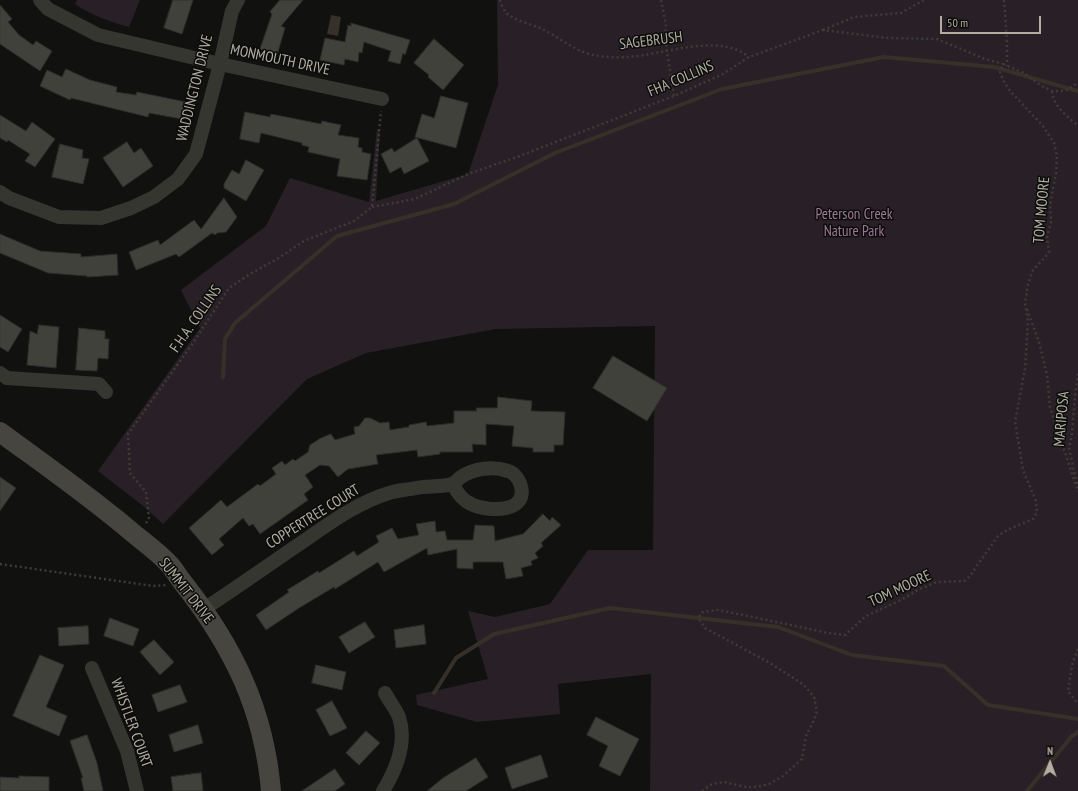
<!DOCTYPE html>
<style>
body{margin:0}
#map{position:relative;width:1078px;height:791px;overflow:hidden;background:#111110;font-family:"PT Sans Narrow",sans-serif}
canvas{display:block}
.north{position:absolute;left:1030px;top:743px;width:40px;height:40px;-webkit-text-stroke:3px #0c0c0b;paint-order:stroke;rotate:1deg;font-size:11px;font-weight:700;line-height:16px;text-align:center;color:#b2afa1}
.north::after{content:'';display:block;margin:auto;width:14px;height:18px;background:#b2afa1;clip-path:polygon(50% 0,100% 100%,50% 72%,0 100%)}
.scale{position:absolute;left:940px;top:16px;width:101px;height:18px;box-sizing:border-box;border:2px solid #b2afa1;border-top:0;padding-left:5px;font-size:12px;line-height:14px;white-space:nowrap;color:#b2afa1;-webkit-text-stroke:3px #0c0c0b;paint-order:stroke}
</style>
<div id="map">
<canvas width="1078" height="791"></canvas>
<div class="north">N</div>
<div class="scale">50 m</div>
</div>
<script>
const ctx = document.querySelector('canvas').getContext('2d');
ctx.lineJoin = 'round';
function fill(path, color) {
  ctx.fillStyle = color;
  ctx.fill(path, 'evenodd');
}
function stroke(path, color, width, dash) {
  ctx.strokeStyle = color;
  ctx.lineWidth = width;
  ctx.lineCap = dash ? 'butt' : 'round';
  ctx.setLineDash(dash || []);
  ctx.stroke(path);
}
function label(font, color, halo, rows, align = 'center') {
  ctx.font = font + ' "PT Sans Narrow",sans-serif';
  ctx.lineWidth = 3;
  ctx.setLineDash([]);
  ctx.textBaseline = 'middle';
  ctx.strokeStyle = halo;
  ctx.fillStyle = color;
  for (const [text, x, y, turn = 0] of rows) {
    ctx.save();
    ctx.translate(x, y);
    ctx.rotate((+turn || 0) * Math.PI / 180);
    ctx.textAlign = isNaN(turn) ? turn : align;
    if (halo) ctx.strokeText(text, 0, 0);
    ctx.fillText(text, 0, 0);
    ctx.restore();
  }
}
const green = new Path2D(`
 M77 0H140L129 27C110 22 91 15 75 4Z
 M497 0H1078V791H650L651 674 558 684 560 714 477 722 417 705 416 695 488 679 468 611 495 617 550 604 588 550H653L655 326 496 329 366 353 307 379 163 524 142 505 98 471 200 328 181 290 266 226 290 178 369 202 377 129H380L376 201 468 174 498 85Z`);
const water = new Path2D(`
 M331 15 341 17 338 36 327 34Z`);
const stream = new Path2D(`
 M223 377 225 339 235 323 337 236 454 204 555 153 722 89 884 57 994 67 1078 91
 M434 693 456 658 494 634 610 608 778 627 852 655 944 666 988 705 1078 719
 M1027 791 1072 736 1078 732`);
const building = new Path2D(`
 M173 0H193L182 34 164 28Z
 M280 0H303L281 26 285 28 277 55 260 49 272 14 270 12Z
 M0 5 12 19 8 22 19 35 33 45 36 41 52 51 40 71 0 44Z
 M351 23 410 40 405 55 403 53 400 64 388 61 391 51 364 42 362 53 359 52 358 62 345 59 344 65 320 60 325 38 345 42 348 25 351 26Z
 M434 39 464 65 443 90 428 77 429 75 414 63Z
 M66 69 90 80 117 87 116 92 136 95 137 92 186 102 182 119 149 113 148 117 71 98 70 100 40 86 47 70 62 77Z
 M441 96 468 103 456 148 415 137 422 114 434 118Z
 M245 112 270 117 271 114 321 124 322 121 341 125 338 135 359 138 358 147 362 148V152L371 154 367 180 337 176 340 159 308 152 309 147 302 145V143L261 133 259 143 240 139Z
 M0 115 26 131 32 122 55 139 35 167 25 161 30 154 8 140 7 142 0 138Z
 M417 138 429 161 404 174 401 167 390 173 381 154 392 148 394 152Z
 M127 142 134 153 141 148 153 166 123 187 103 158Z
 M60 144 83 150 82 158 89 159 83 184 52 177Z
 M246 160 264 170 246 201 224 188V184L232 170 239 174Z
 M224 198 237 217 226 232 217 233 215 235 212 233 179 257 176 254 136 270 129 252 158 240 160 245 194 220 201 229Z
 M0 234 40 251 81 254V257L117 254 118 275 87 277V276L48 273 0 253Z
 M0 315 22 329 8 352 0 347Z
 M39 325 59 327 56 368 27 365 30 331 37 334Z
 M79 328 105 331V339H109L108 359 98 358 97 371 76 370Z
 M613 356 667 388 647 421 593 388Z
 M498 397 532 401 531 411 565 412 563 445H554V452H533V448L512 446 514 426 486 424V445L472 444 473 452H440V454L418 457 417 450 376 455 378 464 348 469 338 477 329 466 320 465 305 475 313 487 304 494 308 500 260 534 253 524 249 526 243 518 219 539 224 545 212 555 189 528 221 500 227 507 258 484 260 486 276 474 272 468 282 461 285 465 293 459 295 461 308 452 310 445 321 438 331 434 335 440 355 434 354 427 359 426 365 418H370L380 423 389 422 390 430 409 427V425L426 422 427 426 454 423V411H477L476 408H497Z
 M0 477 16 488 0 511Z
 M543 514 550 521 552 517 561 525 541 543 543 546 535 553 538 558 531 561 532 565 521 568 523 576 506 579 503 562H473V569L457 568V549L428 555 427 548 384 572 378 562 335 589 334 587 299 608 266 630 256 615 289 592 287 590 318 571 319 573 354 551 357 556 379 542 376 536 392 528 398 539 419 535 416 524 435 521 436 532 445 531 447 540H473L475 525 494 526 495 541 523 534Z
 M110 618 139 629 133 646 104 636Z
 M365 622 375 637 349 653 339 637Z
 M424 625 426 644 396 648 394 630Z
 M88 626 89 644 59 646 58 628Z
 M154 640 174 662 160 675 140 652Z
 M40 655 64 665 46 707 67 716 59 736 13 716Z
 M316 665 346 672 342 690 312 683Z
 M180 685 187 702 158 712 152 695Z
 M332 701 347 728 330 736 316 710Z
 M596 717 639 739 620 776 599 766 608 746 587 735Z
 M198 725 203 743 174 752 169 735Z
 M366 731 380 743 359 765 346 753Z
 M87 735 97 763 103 791H84L81 778H83L70 741Z
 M541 755 548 777 512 789 505 768Z
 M476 758 488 777 466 791H427L443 778Z
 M335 769 345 784 335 791H302Z
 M201 773 203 791H173L171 777Z
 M19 776 49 777V791H0V777L19 778Z`);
const path = new Path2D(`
 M500 0C501 5 505 13 509 15 518 21 530 24 540 28 558 36 575 52 594 55 605 57 618 58 628 57 663 55 719 32 749 57
 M661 0 666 24 665 39 674 96
 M1004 0 1007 42V66
 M823 30 854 17 901 13 924 0
 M1052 91C1053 106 1067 116 1078 126
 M372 207 415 199 468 174 517 157 674 96 723 74 749 57 823 30 888 38 937 39 985 59 1003 64
 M1027 309 1039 342 1047 375 1050 407 1078 492
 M1077 484 1069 448 1072 433 1075 396 1078 374
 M146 523 149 519 146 492 130 473 128 434 193 343 229 288 250 274 277 259 304 241 354 221 372 207 381 111
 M0 564 153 586 166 585
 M1078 649 1072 665 1068 691 1078 704
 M702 791 712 784 724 782 746 787H757L769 784 783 776 802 759 806 736 814 720 817 711 814 697 804 685 770 663 705 628 699 619 700 614 703 612 718 610 753 617 828 633 845 635 866 616 901 600 920 589 937 582 964 581 969 577 998 536 1007 530 1033 519 1037 512 1036 501 1023 470 1015 422 1025 369 1028 322 1025 303 1028 284 1033 270 1046 256 1049 252 1047 238 1051 222 1050 205 1056 173 1057 156 1054 143 1043 126 1010 91 1003 80 1000 72 1003 64 1024 73 1040 85 1052 91H1065L1078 83`);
const minor = new Path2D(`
 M40 0 48 9 98 35 220 64 382 99
 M0 192 9 198 59 217 101 218 131 208 154 197 178 179 196 154 220 64 232 11 238 0
 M0 373 7 378 99 384 106 392
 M204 609C233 590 263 569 292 549 322 529 353 504 389 493 397 490 407 490 416 488 426 486 443 487 452 484 455 483 458 479 461 477 474 468 493 466 508 471 513 472 518 478 520 483 531 514 487 512 471 504 462 500 457 493 453 484
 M92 668 127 751 137 791
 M383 791C396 770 407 742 399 717 396 709 389 701 385 693`);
const secondary = new Path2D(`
 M0 432C45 465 91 497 133 533 145 543 159 553 170 565 175 571 179 578 184 584 234 648 264 710 271 791`);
const streetNames = [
 ["SAGEBRUSH",651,41,-7],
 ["MONMOUTH DRIVE",280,60,12],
 ["FHA COLLINS",681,79,-23],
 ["WADDINGTON DRIVE",195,88,-76],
 ["TOM MOORE",1042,210,-85],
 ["F.H.A. COLLINS",196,319,-55],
 ["MARIPOSA",1062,419,-85],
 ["COPPERTREE COURT",313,517,-32],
 ["TOM MOORE",900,589,-25],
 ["SUMMIT DRIVE",186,591,52],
 ["WHISTLER COURT",131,723,70]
];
const parkNames = [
 ["Peterson Creek",854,215],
 ["Nature Park",854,232]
];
fill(green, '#282026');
fill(water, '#363029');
stroke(stream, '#363029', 4);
fill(building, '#41413c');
stroke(building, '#2d2d2a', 1);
stroke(path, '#3d3c37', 2.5, [2, 3]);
stroke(minor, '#363631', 14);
stroke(secondary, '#46453f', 20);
label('15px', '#b2afa1', '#0c0c0b', streetNames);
label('15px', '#9c7896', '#0c0c0b', parkNames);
</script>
